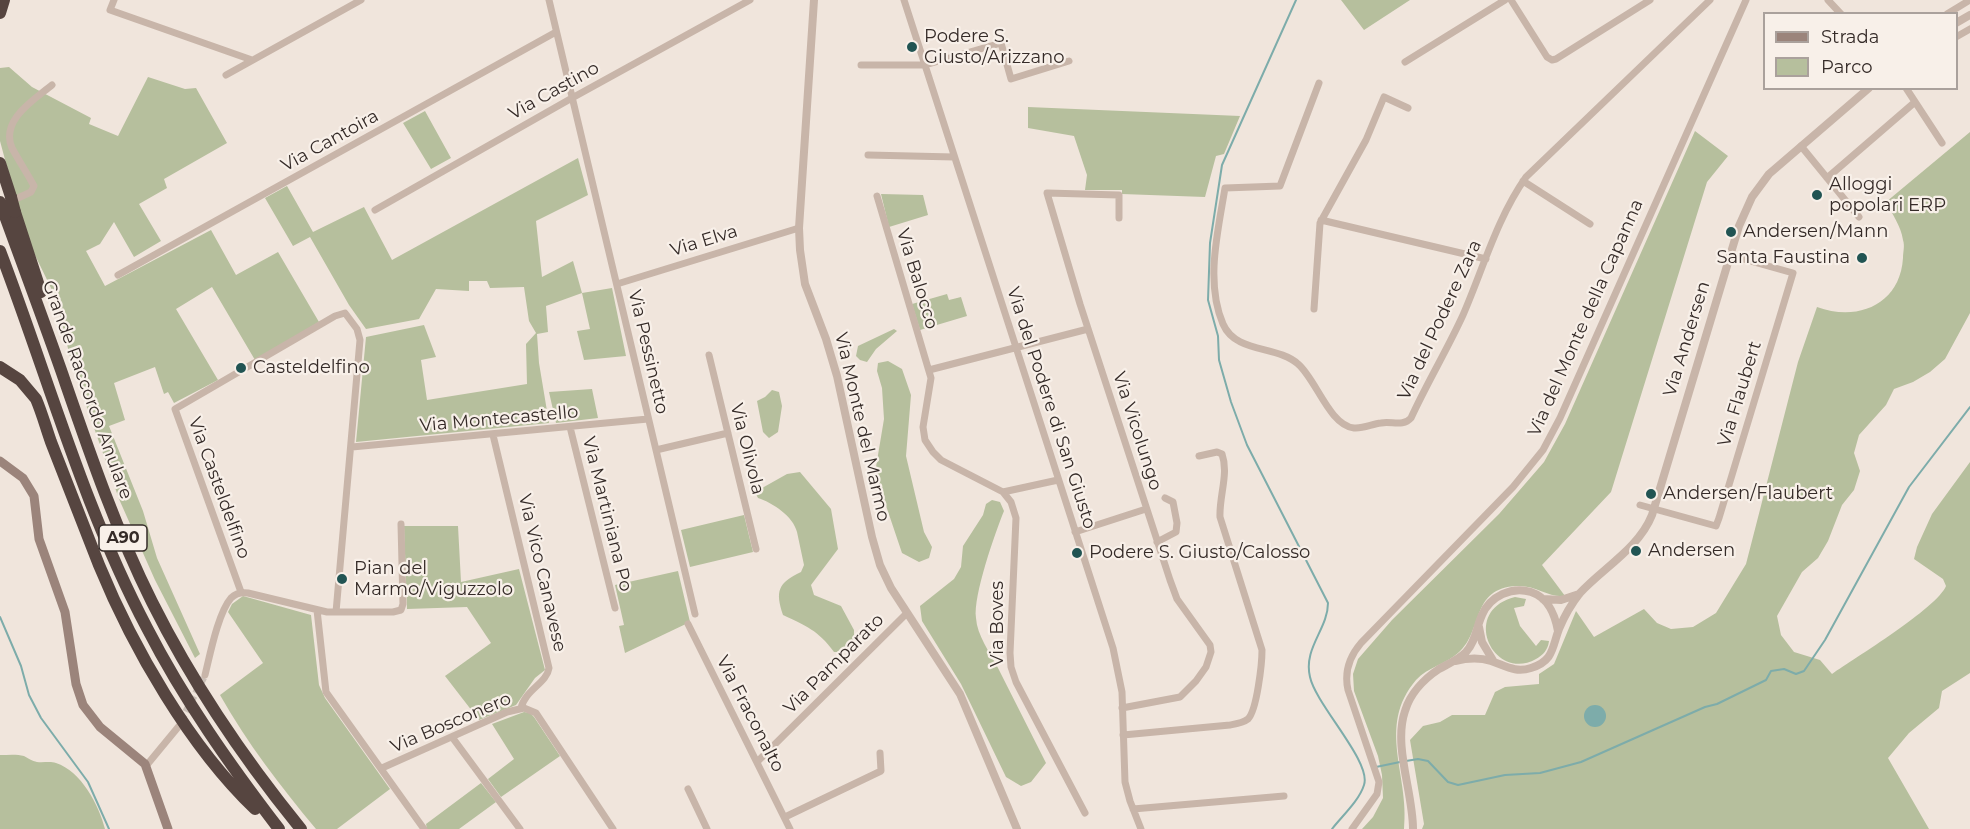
<!DOCTYPE html>
<style>
body{margin:0}
#map{position:relative;width:1970px;height:829px;overflow:hidden;background:#f0e5dc;font-family:Montserrat,sans-serif}
canvas{display:block}
.legend{position:absolute;left:1763px;top:12px;width:195px;height:78px;box-sizing:border-box;background:#f8f0e9;border:2px solid #aaa19c;margin:0;padding:8px 10px;list-style:none;font-size:18px;color:#352b28}
.legend li{display:flex;align-items:center;gap:12px;height:30px}
.legend b{width:30px;border:2px solid #aaa19c}
</style>
<div id="map">
<canvas width="1970" height="829"></canvas>
<ul class="legend">
<li><b style="height:8px;background:#9b847b"></b>Strada</li>
<li><b style="height:16px;background:#b6bf9d"></b>Parco</li>
</ul>
</div>
<script>
const ctx = document.querySelector('canvas').getContext('2d');
ctx.lineJoin = 'round';
function fill(path, color) {
  ctx.fillStyle = color;
  ctx.fill(path, 'evenodd');
}
function stroke(path, color, width, dash) {
  ctx.strokeStyle = color;
  ctx.lineWidth = width;
  ctx.lineCap = dash ? 'butt' : 'round';
  ctx.setLineDash(dash || []);
  ctx.stroke(path);
}
function label(font, color, halo, rows, align = 'center') {
  ctx.font = font + ' Montserrat,sans-serif';
  ctx.lineWidth = 4.5;
  ctx.setLineDash([]);
  ctx.textBaseline = 'middle';
  ctx.strokeStyle = halo;
  ctx.fillStyle = color;
  for (const [text, x, y, turn = 0] of rows) {
    ctx.save();
    ctx.translate(x, y);
    ctx.rotate((+turn || 0) * Math.PI / 180);
    ctx.textAlign = isNaN(turn) ? turn : align;
    if (halo) ctx.strokeText(text, 0, 0);
    ctx.fillText(text, 0, 0);
    ctx.restore();
  }
}
const green = new Path2D(`
 M1341 0H1410L1364 30Z
 M9 67 32 87 91 118 89 124 118 136 148 77 185 89 196 88 227 143 164 179 167 188 139 204 161 241 134 257 114 222 100 244 86 251 105 286 211 230 236 275 278 252 319 322 255 360 212 287 176 309 218 380 174 403 168 392 164 394 155 367 114 383 125 420 109 426 143 511 157 558 200 654 195 658 155 580 119 499 72 365 59 311 52 290 32 249 14 193 0 141V68Z
 M1028 107 1240 116 1224 154 1216 156 1205 197 1122 194V190H1085L1087 175 1074 136 1028 128Z
 M425 111 451 158 431 169 403 123Z
 M1695 131 1728 156 1707 182 1611 492 1542 565 1565 596C1549 598 1536 585 1517 586 1470 588 1484 631 1458 653 1446 664 1428 667 1416 680 1376 727 1410 775 1404 829H1362L1373 817 1383 798 1382 775 1378 756 1354 691 1353 674 1358 659 1392 620 1499 514 1544 462 1565 424Z
 M1970 132V313L1945 359 1930 372 1913 382 1894 389 1886 405 1859 435 1854 453 1860 471 1854 490 1842 505 1828 541 1818 558 1802 572 1777 616 1781 635 1794 652 1820 660 1832 674C1855 658 1937 608 1946 586L1943 579 1914 559 1917 547 1932 514 1970 462V673L1942 691 1939 708 1909 733 1888 758 1929 829H1422L1424 824 1410 740 1423 726 1440 722 1452 715H1485L1495 692 1505 687 1539 684V674L1554 664 1576 611 1594 637 1644 609 1657 623 1671 629 1693 627 1716 613 1746 564 1798 362 1817 307C1857 322 1900 305 1903 258 1903 252 1905 246 1903 240 1901 226 1892 214 1886 202Z
 M578 158 588 195 536 221 542 277 573 261 582 293 612 288 626 356 584 360 577 331 590 329 582 293 546 306 548 332 537 334 539 363 549 423 356 442 366 337 424 325 436 357 421 360 427 400 527 384 526 344 536 333 529 321 524 287 490 288 487 281H469V291L436 289 419 319 366 329 349 305 310 237 293 246 265 198 287 186 313 232 364 207 392 260Z
 M881 194 923 195 928 215 889 227Z
 M947 294 949 300 961 297 967 316 920 330 912 304Z
 M894 329 897 331 876 349 867 362 860 360 856 356 858 346Z
 M888 361 902 369 911 395 906 456 924 532 932 547 929 558 919 562 902 553 875 473 884 419 882 388 877 371 878 363Z
 M592 389 598 418 556 423 549 392Z
 M772 390 779 392 782 406 778 432 769 438 763 432 757 401 765 397Z
 M800 472 831 509 838 549 811 585 814 595 841 606 854 630V646L844 652H834C818 630 806 626 783 615 775 591 778 583 801 572L804 565 797 532C793 516 773 503 758 498L755 492 787 474Z
 M992 500 1000 502 1004 511C995 533 973 596 976 618 977 635 990 653 998 668 1014 700 1030 731 1046 763L1031 782 1021 786 1006 777 961 684 922 621 920 606 954 579 961 567 963 546 983 515 986 504Z
 M744 515 753 552 690 567 681 530Z
 M404 526H458L461 582 519 569 545 670 535 678 516 705 479 720 445 676 491 643 467 607 407 609Z
 M678 571 690 622 625 653 619 626 624 625 615 585Z
 M243 596 311 615 319 685 325 698 390 789 337 829H316C281 787 247 743 220 695L263 663 228 612 232 604Z
 M1515 597 1526 599 1524 606 1514 608 1520 626 1536 646 1541 640 1549 641C1548 650 1543 655 1536 659 1494 683 1459 611 1515 597Z
 M524 712 530 713 534 717 560 756 501 797 488 779 514 759 492 724Z
 M0 755C8 755 17 754 24 756 28 758 32 761 37 762 43 763 50 761 56 763 81 771 99 805 105 829H0Z
 M481 783 496 802 459 829H427L426 824Z`);
const water = new Path2D(`
 M1584 716a11 11 0 1 1 22 0a11 11 0 1 1-22 0Z`);
const stream = new Path2D(`
 M1296 0 1222 165 1210 243 1208 300 1218 336 1219 360 1231 402 1247 445 1328 603C1328 629 1303 648 1310 677 1316 705 1372 762 1364 785 1359 801 1342 816 1332 829
 M0 617 21 666 29 695 41 718 88 782 109 829
 M1406 761 1418 759 1428 761 1448 782 1458 785 1505 775 1540 773 1581 762 1705 707 1717 704 1766 680 1771 671 1784 669 1796 674 1804 671 1825 640 1909 487 1970 407
 M1376 767 1400 762`);
const minorTunnel = new Path2D(`
 M181 721 205 675`);
const minor = new Path2D(`
 M114 0 110 10 252 60
 M549 0 695 614
 M904 0 1113 648 1122 692 1125 782 1130 801 1141 829
 M1511 0 1547 57 1552 60 1556 59 1650 0
 M1828 0 1841 14
 M1947 14 1970 0
 M1956 37 1970 29
 M1405 62 1505 0
 M861 65H925L1001 43 1011 79 1069 61
 M226 75 361 0
 M1319 83 1280 186 1225 188C1218 231 1205 282 1223 324 1236 354 1277 345 1298 364 1316 379 1329 425 1354 428 1363 429 1372 424 1381 423 1392 421 1403 427 1411 418 1427 383 1447 350 1463 315 1483 269 1497 218 1526 177L1710 0
 M1906 88 1942 143
 M1801 146 1859 217
 M868 155 954 157
 M1827 178 1915 102
 M1523 181 1590 224
 M877 196 931 378 923 427 925 440 933 452 941 460 1003 492 1058 480
 M18 198 31 192 34 186C27 173 19 161 12 148 0 120 34 100 52 85
 M375 210 572 98 750 0
 M1119 218V195L1047 193 1080 304 1170 580 1177 599 1210 645 1211 652 1206 667 1196 681 1180 697 1122 708
 M1321 220 1486 259
 M118 275 556 32
 M617 284 799 228
 M1314 309 1320 223 1366 140 1384 97 1408 108
 M709 355 756 549
 M929 370 1088 329
 M570 427 615 608
 M493 435 549 668C547 683 525 690 521 708
 M352 447 648 419
 M656 450 728 433
 M1003 492 1011 502 1016 518 1010 653 1011 667 1016 682 1085 813
 M1640 505 1716 526 1719 518 1793 273 1729 255
 M1075 532 1146 509
 M1157 542 1176 532 1177 523 1173 502 1165 498
 M241 592 175 409 335 316 345 313 357 329 360 340 336 612
 M317 610 326 692 424 829
 M688 624 790 829
 M205 675C210 655 218 613 231 598 236 593 242 592 248 593L327 612H393L401 610 403 604 401 524
 M1123 735 1230 725C1236 724 1243 723 1248 719 1257 710 1262 663 1262 650L1220 517C1219 496 1229 474 1222 454L1217 452 1199 456
 M452 737 520 829
 M758 761 907 613
 M146 766 179 726
 M382 768 507 712 524 708 536 713 613 829
 M688 789 707 829
 M1133 809 1284 796
 M785 817 881 771 880 753
 M1352 829 1377 794 1379 782 1348 690C1344 672 1349 657 1361 643L1513 487 1543 450 1560 418 1746 0`);
const tertiary = new Path2D(`
 M814 0 799 228 800 250 805 284 826 339 837 376 872 537 880 565 891 588 960 694 1017 829
 M1956 23 1970 15
 M1543 599 1561 600 1579 594
 M1479 627 1482 642 1494 662
 M1455 661C1467 658 1479 657 1491 661 1506 666 1515 673 1531 668 1554 661 1552 647 1559 629 1564 617 1572 603 1580 593 1603 568 1639 548 1652 515L1739 226 1752 197 1769 174 1869 88
 M1413 829C1413 792 1393 746 1405 711 1410 694 1424 679 1439 669 1448 664 1458 660 1466 652 1476 641 1476 628 1482 615 1490 596 1512 586 1531 592 1549 598 1555 615 1558 631`);
const secondary = new Path2D(`
 M0 461 23 478 34 496 39 539 65 612 76 684 83 705 100 727 145 764 168 829`);
const motorway = new Path2D(`
 M0 13 4 0
 M0 163 11 197
 M15 212 41 292
 M5 216C24 268 43 319 61 370 88 448 115 528 152 602 193 684 244 759 301 829
 M0 251C48 377 84 509 147 628 184 700 230 765 279 829
 M0 367 20 380 36 399C42 413 46 428 51 442 67 483 83 524 99 565 133 648 190 747 255 809`);
const motorwayBridge = new Path2D(`
 M11 197 15 212
 M0 202 5 216`);
const markers = [
 [912,47,6,"#215453"],
 [1817,195,6,"#215453"],
 [1731,232,6,"#215453"],
 [1862,258,6,"#215453"],
 [241,368,6,"#215453"],
 [1651,494,6,"#215453"],
 [1636,551,6,"#215453"],
 [1077,553,6,"#215453"],
 [342,579,6,"#215453"]
];
const shields = [
 [123,538,48]
];
const shieldNames = [
 ["A90",123,538]
];
const poiNames = [
 ["Podere S.",924,37],
 ["Giusto/Arizzano",924,58],
 ["Alloggi",1829,185],
 ["popolari ERP",1829,206],
 ["Andersen/Mann",1743,232],
 ["Santa Faustina",1850,258,"right"],
 ["Casteldelfino",253,368],
 ["Andersen/Flaubert",1663,494],
 ["Andersen",1648,551],
 ["Podere S. Giusto/Calosso",1089,553],
 ["Pian del",354,569],
 ["Marmo/Viguzzolo",354,590]
];
const streetNames = [
 ["Via Castino",554,91,-29],
 ["Via Cantoira",330,141,-29],
 ["Via Elva",704,241,-17],
 ["Via Balocco",917,279,73],
 ["Via del Monte della Capanna",1586,318,-66],
 ["Via del Podere Zara",1440,320,-65],
 ["Via Andersen",1687,339,-73],
 ["Via Pessinetto",648,352,77],
 ["Grande Raccordo Anulare",87,390,70],
 ["Via Flaubert",1740,394,-73],
 ["Via del Podere di San Giusto",1051,408,72],
 ["Via Montecastello",499,419,-5],
 ["Via Monte del Marmo",862,427,77],
 ["Via Vicolungo",1137,431,72],
 ["Via Olivola",747,449,76],
 ["Via Casteldelfino",219,488,70],
 ["Via Martiniana Po",607,514,76],
 ["Via Vico Canavese",542,573,77],
 ["Via Boves",998,624,-90],
 ["Via Pamparato",834,664,-45],
 ["Via Fraconalto",750,714,63],
 ["Via Bosconero",451,723,-23]
];
fill(green, '#b6bf9d');
fill(water, '#7dacaa');
stroke(stream, '#7dacaa', 2);
stroke(minorTunnel, '#cbc0b8', 7, [7, 3.5]);
stroke(minor, '#c8b5a9', 7);
stroke(tertiary, '#c8b5a9', 8);
stroke(secondary, '#9b847b', 9);
stroke(motorway, '#564540', 12);
stroke(motorwayBridge, '#564540', 12);
for (const [x, y, r, color] of markers) {
  const dot = new Path2D();
  dot.arc(x, y, r, 0, 2 * Math.PI);
  ctx.fillStyle = color;
  ctx.fill(dot);
  stroke(dot, '#f8f0e9', 2);
}
for (const [x, y, w] of shields) {
  const box = new Path2D();
  box.roundRect(x - w / 2, y - 13, w, 26, 4.5);
  ctx.fillStyle = '#f8f0e9';
  ctx.fill(box);
  stroke(box, '#352b28', 1.5);
}
label('bold 16px', '#352b28', null, shieldNames);
label('18px', '#352b28', '#f8f0e9', poiNames, 'left');
label('18px', '#352b28', '#f8f0e9', streetNames);
</script>
